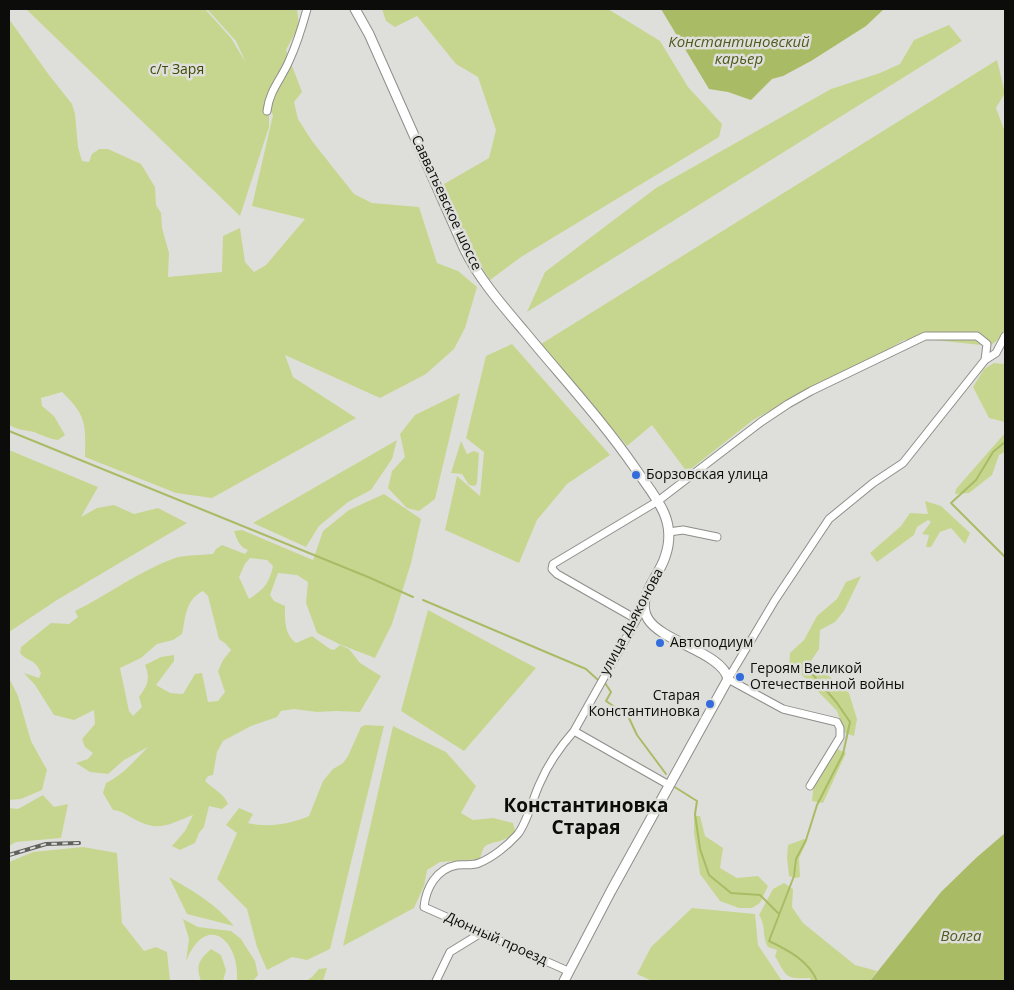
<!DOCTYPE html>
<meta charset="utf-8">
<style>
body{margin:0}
#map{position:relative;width:1014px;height:990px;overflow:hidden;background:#dedfda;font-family:"Open Sans",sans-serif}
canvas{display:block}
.frame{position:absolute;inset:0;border:10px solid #0c0c0a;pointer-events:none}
</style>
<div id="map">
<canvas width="1014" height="990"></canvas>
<div class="frame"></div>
</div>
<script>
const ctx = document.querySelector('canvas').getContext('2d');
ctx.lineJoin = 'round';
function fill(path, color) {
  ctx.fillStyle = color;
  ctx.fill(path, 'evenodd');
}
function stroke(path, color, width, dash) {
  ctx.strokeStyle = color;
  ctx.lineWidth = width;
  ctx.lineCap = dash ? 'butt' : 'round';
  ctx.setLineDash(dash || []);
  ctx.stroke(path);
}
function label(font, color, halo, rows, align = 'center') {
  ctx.font = font + ' "Open Sans",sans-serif';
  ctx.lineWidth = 5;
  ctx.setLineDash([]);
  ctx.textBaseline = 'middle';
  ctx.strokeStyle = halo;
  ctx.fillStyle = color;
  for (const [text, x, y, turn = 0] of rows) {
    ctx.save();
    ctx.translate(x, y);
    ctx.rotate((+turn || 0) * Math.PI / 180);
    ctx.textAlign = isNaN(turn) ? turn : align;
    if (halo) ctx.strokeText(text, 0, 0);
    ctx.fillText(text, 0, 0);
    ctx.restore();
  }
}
const green = new Path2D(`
 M26 9H205L231 38 246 63 236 41 207 9H297L299 26 286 50 302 92 294 102 298 119 312 141 354 194 372 203 419 207 437 263 458 271 477 287 465 328 454 349 426 374 380 398 285 355 293 377 356 418 212 498 176 493 85 457C86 424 86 415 62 392L41 398 42 406 54 416 65 435 58 440C49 439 42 435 34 432 24 430 19 430 9 425V19L49 75 72 104 75 114 78 147 82 161 89 162 92 154 99 149H108L141 164 155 187 156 205 161 213 162 228 169 253 168 277 222 272 223 236 240 228 245 262 254 272 266 265 305 219 252 206 273 115 269 107V127L240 216Z
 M382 9H608L660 41 688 87 722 124 719 137 521 257 490 280 473 253 444 184 489 158 496 130 478 77 456 64 417 16 395 27 386 21Z
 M949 25 962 41 527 312 545 272 656 188 831 89 880 73 900 64 914 40Z
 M997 60 1005 93 996 108 1005 132V342L1003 336 990 346 925 339 904 340 860 366 835 384 808 390 753 420 687 472 652 425 627 446 541 344Z
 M512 344 610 455 567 484 537 520 519 563 445 530 457 476 480 496 484 452 466 438 486 356Z
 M994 363 1005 364V422L989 418 973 387 984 369Z
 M460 393 435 499 419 511 407 508 388 488 392 471 405 457 400 434 415 415Z
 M1005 433V452L999 455 992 475 969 493 955 494 956 489Z
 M397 440 392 459 371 490 348 502 319 526 306 547 253 523Z
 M461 441 467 454 474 451 479 453 477 483 475 486 469 485 462 474 451 473Z
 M9 450 98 487 81 517 97 508 114 505 134 514 158 508 187 523 57 600 9 632Z
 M384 494 421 519 411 563 392 624 375 658 339 644 317 633 306 603 308 582 297 575 278 573 270 595 274 601 285 606C285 619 284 634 296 643L312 636 330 649 334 650 340 645 349 649 360 663 381 676 360 712 337 711 317 712 294 709 281 711 277 717 251 726 223 741 217 752 213 775 208 776 205 781C213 789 224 793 228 804L222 809 209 806 204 827 199 833 195 843 180 850 172 846 185 831 193 815C169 824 159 833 134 819 126 815 123 811 113 810L103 793 106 783C123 775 135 760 148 747L124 760 108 774 90 772 76 763 88 759 93 753 85 747 82 739 95 724 94 710 74 720 54 715 35 685 24 673 39 678 41 673C34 657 28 663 20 653L21 647 51 623 69 624 78 617 75 611C109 594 139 571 175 558 183 555 203 555 213 554L216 549 222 545 245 554 248 550C239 547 237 539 234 531L242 530 313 560 323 531 349 510ZM250 558 267 560 273 566C269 584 264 589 249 599L239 577 245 564ZM203 591 208 596 219 639 226 644 231 650 223 660 218 671 225 692 218 701 208 702 202 673 195 674 183 694 170 693 156 685 174 661V655L161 657 145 665C151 679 147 686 139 697L142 707 133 716 129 711 120 668 141 658 157 644 173 640 182 634C186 617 185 600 203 591Z
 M925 501 941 506 970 533 965 544 951 528 940 532 931 547H926L929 535 922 534 931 522 928 520 917 527 914 535 877 562 870 553 901 526 910 513 928 514Z
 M861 576 844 611 835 622 820 630 819 649 811 661 849 693 857 719 854 736 845 733 837 711 800 673 789 671 790 653 804 640 817 616 837 599 846 582Z
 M428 610 536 668 464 751 401 711Z
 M9 678 18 696 31 741 47 770 42 790 21 799 9 800Z
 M365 725 384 726 330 949 307 960 292 957 267 970 257 947 247 909 217 879 237 833 226 825 239 808 253 814 248 823C268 828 291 824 309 816L323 781 333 769 343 763 348 756 361 727Z
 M393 726 446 752 476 786 461 813 473 820 493 818 513 823 516 834C511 836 506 839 500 841 486 845 484 843 480 859L440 862 427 870 424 886 414 908 343 946Z
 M837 749 846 753 823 803 812 801 814 781Z
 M43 795 54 807 68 804 61 838 16 842 9 846V808L18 809Z
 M694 816H700L705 836 723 848 720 868 737 878 758 876 768 886 760 903 752 908H739L720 901 700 874 694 832Z
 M804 839 807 841 799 858 800 877 796 878 789 876 787 858 788 845Z
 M83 847 117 853 122 923 144 951 156 947 167 952 170 981H9V862L33 852Z
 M169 877C193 891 216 904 234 926L187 914Z
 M784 883 793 889 792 907 803 923 855 965 877 971 870 981H811L810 978C786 979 787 978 775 956L777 950 768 947C761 934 767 928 759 915L773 889Z
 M692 908 755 914 758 945 782 981H652L637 974 651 947Z
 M183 919 198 927 231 931 241 939 255 961 258 975 253 981H237C240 941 207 911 186 961L189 939Z
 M211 949 221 955 226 970 223 981H201C196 965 198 961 211 949Z
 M327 968 323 981H306L312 977 319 969Z`);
const water = new Path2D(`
 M661 9H884L866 26 811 61 783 76 772 79 751 100 728 92 709 89Z
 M1005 833V981H870L941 892 976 858Z`);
const stream = new Path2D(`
 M9 431 368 577 413 597
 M1005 442 993 452 976 480 951 503 1005 557
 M423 600 586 669 598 680
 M809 670 837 703 850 722 843 754 817 805 806 840 796 859 794 876 769 941C788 950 809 961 817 981
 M605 683 611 692 606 701 628 716 637 735 666 774
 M673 786 697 801 695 814 700 849 709 875 731 893 760 895 779 914`);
const minor = new Path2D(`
 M267 111C269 91 282 78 289 61 297 44 302 27 307 9
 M669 532 683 530 717 537
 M636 619 557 574 552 569 553 564 658 501 761 422 788 404 811 391 925 336H977L987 344 985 360
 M574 731 669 785
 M810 786 840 737V728L837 722 783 709 728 679 775 600 829 519 873 483 903 463 985 360 996 353 1005 336
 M568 971 424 907C426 888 436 869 457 865 464 864 472 866 479 863 492 858 507 846 517 835 527 824 533 797 540 783 548 764 560 747 574 731L644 606
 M436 981 450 952 481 933`);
const major = new Path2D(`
 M355 9 369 34 464 248C479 279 502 305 524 331 561 376 602 420 635 468 645 483 657 497 664 513 670 527 670 543 665 557 659 577 635 598 648 619 662 642 723 653 728 679L611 891 564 981`);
const rail = new Path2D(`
 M9 855 46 844 79 843`);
const markers = [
 [636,475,5,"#326ddb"],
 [660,643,5,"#326ddb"],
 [740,677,5,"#326ddb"],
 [710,704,5,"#326ddb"]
];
const parkNames = [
 ["с/т Заря",177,70]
];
const streetNames = [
 ["Савватьевское шоссе",446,203,65],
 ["улица Дьяконова",632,622,-62],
 ["Дюнный проезд",496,939,24]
];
const poiNames = [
 ["Борзовская улица",646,475],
 ["Автоподиум",670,643],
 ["Героям Великой",750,669],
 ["Отечественной войны",750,685],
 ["Старая",700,696,"right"],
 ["Константиновка",700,712,"right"]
];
const waterNames = [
 ["Константиновский",739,43],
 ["карьер",739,60],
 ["Волга",961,937]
];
const districtNames = [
 ["Константиновка",586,807],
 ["Старая",586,829]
];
fill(green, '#c7d68f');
fill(water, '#aabb65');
stroke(stream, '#aabb65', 2);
stroke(minor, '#8d8e89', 9);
stroke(major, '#8d8e89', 11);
stroke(minor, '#fff', 7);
stroke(major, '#fff', 9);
stroke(rail, '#60605d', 4);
stroke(rail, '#dedfda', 2, [5.5]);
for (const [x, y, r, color] of markers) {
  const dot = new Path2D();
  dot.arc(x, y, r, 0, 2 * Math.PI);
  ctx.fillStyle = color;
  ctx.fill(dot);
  stroke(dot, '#dedfda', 2);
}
label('14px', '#404906', '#dedfda', parkNames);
label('14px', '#0c0c0a', '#dedfda', streetNames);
label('14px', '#0c0c0a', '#dedfda', poiNames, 'left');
label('italic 15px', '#505a1d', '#dedfda', waterNames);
label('bold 19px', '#0c0c0a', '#dedfda', districtNames);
</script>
